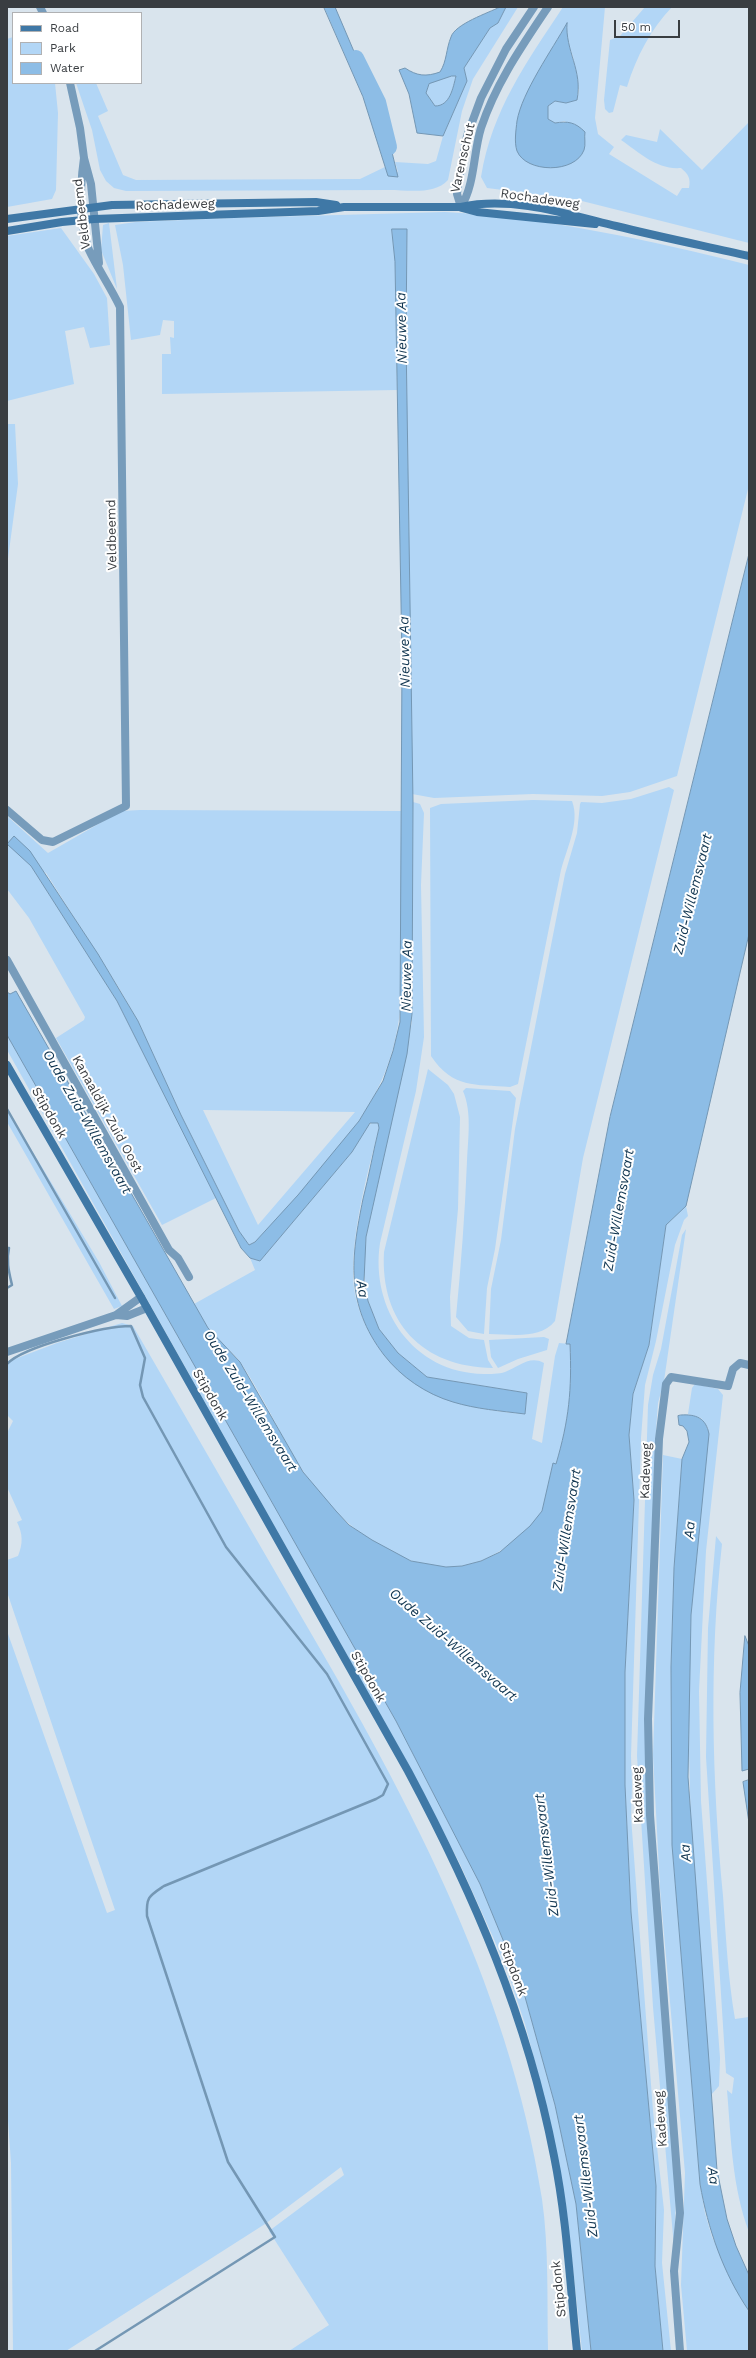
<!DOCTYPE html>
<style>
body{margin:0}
#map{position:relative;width:756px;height:2358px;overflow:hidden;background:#d9e4ed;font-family:"Work Sans",sans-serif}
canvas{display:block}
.frame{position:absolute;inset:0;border:8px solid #393d41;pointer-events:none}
.legend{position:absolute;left:12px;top:12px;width:130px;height:72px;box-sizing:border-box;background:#fff;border:1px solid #b0b1b3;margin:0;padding:5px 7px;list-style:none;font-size:12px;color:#393d41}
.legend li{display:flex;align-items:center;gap:8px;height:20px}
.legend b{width:20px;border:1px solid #b0b1b3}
.scale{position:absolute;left:614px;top:20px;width:66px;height:18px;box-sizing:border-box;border:2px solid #393d41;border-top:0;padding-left:5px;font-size:12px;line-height:14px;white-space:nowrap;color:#393d41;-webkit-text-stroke:3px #fff;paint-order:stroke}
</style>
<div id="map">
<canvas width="756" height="2358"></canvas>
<div class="frame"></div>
<ul class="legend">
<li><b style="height:5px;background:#3f78a6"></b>Road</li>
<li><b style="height:11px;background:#b2d6f6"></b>Park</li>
<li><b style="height:11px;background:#8dbde6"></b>Water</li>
</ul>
<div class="scale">50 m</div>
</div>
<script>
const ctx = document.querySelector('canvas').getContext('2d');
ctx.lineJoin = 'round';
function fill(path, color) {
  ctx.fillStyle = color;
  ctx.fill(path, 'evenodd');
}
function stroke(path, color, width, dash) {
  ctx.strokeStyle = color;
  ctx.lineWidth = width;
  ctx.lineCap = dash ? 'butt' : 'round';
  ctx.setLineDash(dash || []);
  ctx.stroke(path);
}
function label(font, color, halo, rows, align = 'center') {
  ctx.font = font + ' "Work Sans",sans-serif';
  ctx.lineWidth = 4;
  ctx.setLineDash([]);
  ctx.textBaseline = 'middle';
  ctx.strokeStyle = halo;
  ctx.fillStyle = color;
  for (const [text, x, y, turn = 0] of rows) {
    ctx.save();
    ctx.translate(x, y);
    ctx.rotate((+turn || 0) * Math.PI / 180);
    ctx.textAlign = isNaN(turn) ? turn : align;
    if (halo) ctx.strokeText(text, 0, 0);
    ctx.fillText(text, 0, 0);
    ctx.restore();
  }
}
const green = new Path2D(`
 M506 7H518L473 79 462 111 448 180C435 195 408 190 389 190L126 191 114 188 106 181 100 170 92 130 76 83H96L108 111 98 116 123 175 136 180 360 179 387 166 398 172 395 162 428 164 436 161 443 136 467 81 464 68 490 28 498 23Z
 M563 7H605L595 118 598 134 614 147 609 154 677 196 682 188H689C691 178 688 174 681 168 657 170 640 153 621 140L626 135 657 142 660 129 702 170 749 122V243L574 199 487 188 481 177C492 110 526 63 563 7ZM567 24 566 38 573 56 579 90 577 100 566 103 555 101 548 106V119L555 123 565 121 584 150 578 158 568 165 524 99Z
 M645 7H672C651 29 636 57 627 87L620 85 613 112 609 113 605 109 604 100 610 40 620 36Z
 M13 37V83H55L58 113 56 190 52 199 7 207V39Z
 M452 76H456C453 88 450 106 435 106L426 93 429 84Z
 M445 212C549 218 648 240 749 265V485L677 776 630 792 602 796 533 794 434 798 412 794 406 337 407 229H393L395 244 397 390 162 394V354H171L170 337 174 338V321L163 320 160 335 131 340 123 265 115 225 136 222 233 218Z
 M109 223 117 289 101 250 103 225Z
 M61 228 94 274 107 298 110 345 90 348 84 327 65 331 74 384 7 401V236Z
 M7 424H15L18 484 7 566Z
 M669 787 674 790 583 1158 555 1321C540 1340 511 1334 489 1334L491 1289 501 1240 515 1129 565 874 577 833 580 804 581 802 602 803 631 799Z
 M533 800 572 801C581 824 564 853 560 875 545 945 532 1015 518 1084L510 1087C475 1084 453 1089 431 1056L430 808 441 804Z
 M413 802 420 804 424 813 421 885 424 1037 416 1091 380 1243C370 1309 413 1373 484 1374 490 1374 499 1374 505 1372 519 1367 529 1355 544 1363L532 1439 542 1443 555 1356 559 1343 570 1344C572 1391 569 1419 556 1464H553C549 1478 548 1497 542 1511 532 1531 506 1549 487 1558 419 1591 338 1526 303 1471 281 1436 264 1398 241 1363 232 1350 217 1341 208 1328 203 1321 198 1312 194 1304L255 1270 250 1258 260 1261 352 1152 367 1127 374 1121 378 1123 379 1128C367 1175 353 1226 353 1274 353 1291 358 1309 365 1324 394 1387 459 1410 525 1414L527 1393 427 1377 398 1353 379 1329 368 1301 363 1264 366 1237 412 1022Z
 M140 810 401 811V999C395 1092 347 1139 289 1207 279 1218 267 1228 258 1240L249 1245 239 1231 181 1115 138 1021 119 988 46 873 22 856 31 866 117 1001 216 1198 162 1225 56 1038 84 1020 85 1017 29 918 7 889V816L48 853 121 811ZM203 1110 355 1112 258 1225Z
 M7 1035 396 1721 480 1884 522 1986 555 2105 576 2204 591 2351H582L566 2204 540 2081 525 2024 508 1973 493 1937 460 1864 410 1767 7 1050Z
 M428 1069 448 1085 454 1094 460 1117 458 1209 450 1297 451 1326 469 1338 484 1340 488 1360 493 1368C422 1367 380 1322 384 1252Z
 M466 1088 510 1091 516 1098 495 1249 487 1288 484 1334 468 1331 456 1317C461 1265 465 1213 467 1161 468 1138 472 1112 463 1091Z
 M7 1109 99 1262 122 1306 114 1309 7 1122Z
 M686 1206 688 1216 684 1220 675 1245 656 1341 645 1385 641 1438 631 1756 632 1785 631 1817 653 2111 664 2210 662 2263 671 2351H663L655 2266 656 2186 631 1912 625 1785V1672L634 1500 629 1435 633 1394 649 1345 666 1225Z
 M686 1229 664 1381 658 1403 656 1430 646 1724 677 2173 674 2247 653 2007 637 1756 648 1405 653 1375 661 1349 682 1235Z
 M122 1323 133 1326C186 1417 238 1508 291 1599 402 1788 508 1979 542 2199 549 2248 547 2301 548 2351H289L329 2325 269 2231 344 2175 341 2167 265 2224 66 2351H13L11 2163 7 2106V1631L107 1913 115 1910 7 1592V1560L18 1556C23 1544 23 1534 17 1522L22 1520 7 1487V1433L13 1421 7 1415V1362L57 1343Z
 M544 1337 549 1339 547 1350 518 1359 498 1368 491 1357 489 1340Z
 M695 1384 718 1389 723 1395 706 1551 699 1691 701 1801 720 2058 719 2086 711 2095 691 1829 688 1717 691 1615 708 1428 701 1418 688 1414 692 1388Z
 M663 1455 682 1459 674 1568 671 1667 672 1845 700 2184 705 2213 712 2237 749 2311V2351H687L681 2285 685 2173 660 1888 653 1755Z
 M716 1536 722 1544C709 1661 712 1779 723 1896 726 1937 728 1978 735 2019L749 2017V2232C732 2187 731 2138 727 2090L732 2094 734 2078 726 2073 706 1757 708 1628Z`);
const water = new Path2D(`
 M324 7H335L373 96 389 140 398 177 388 176 363 97Z
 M500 7H506L498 23 490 28 464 68 467 81 443 136 417 133 409 94 399 70 405 68C417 76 426 77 440 72 447 61 446 49 451 37 455 24 488 13 500 7ZM452 76H456C453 88 450 106 435 106L426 93 429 84Z
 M567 23C565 51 583 70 577 100L566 103 555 101 548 106V119L555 123C568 121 575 122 585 132 584 137 586 145 584 150 575 174 526 173 517 151 514 142 516 130 517 121 522 92 552 50 567 23Z
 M392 229H407L406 337 413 802 412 1014 407 1054 366 1237 364 1281 368 1301 379 1329 398 1353 427 1377 527 1393 525 1414C501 1411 476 1409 453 1402 426 1394 401 1377 384 1355 345 1304 351 1258 363 1199 369 1176 373 1152 379 1128L378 1123H370L352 1152 260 1261 250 1258 241 1248 117 1001 31 866 7 844 14 836 30 851 98 954 138 1021 181 1115 239 1231 249 1245 255 1242 298 1195 359 1121 383 1081 393 1051 400 1022 402 659 395 262Z
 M749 554V934L686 1206 666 1225 649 1345 633 1394 629 1435 634 1500 625 1672V1785L631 1912 656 2186 655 2266 663 2351H591L576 2204 555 2105 522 1986 480 1884 396 1721 7 1035V992L10 994 16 991 208 1328 240 1362 303 1472 336 1511 349 1525 372 1540 411 1561 446 1567 462 1566 481 1561 500 1552 530 1526 542 1511 553 1463 556 1464C569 1420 572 1390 570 1344H566L610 1117Z
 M681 1415C696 1414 706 1418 709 1434L691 1615 688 1777 717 2170 727 2219 736 2246 749 2275V2311C723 2273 708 2229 700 2184L672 1845 671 1667 674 1568 682 1459 689 1442 687 1431 683 1426 679 1425 678 1416Z
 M745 1636 749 1646V1769L742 1771 740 1693Z
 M749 1780V1823L743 1782Z`);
const stream = new Path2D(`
 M7 1109 115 1298
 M7 1248H9C6 1261 9 1272 12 1285L7 1288
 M7 1364C24 1346 105 1326 131 1326L145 1358 140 1385 143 1397 226 1547 327 1674 388 1784 383 1795 376 1799 164 1886C149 1896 146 1897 147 1916L228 2162 275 2237 95 2351`);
const river = new Path2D(`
 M356 58 378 102 389 147`);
const minor = new Path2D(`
 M40 7 43 13
 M70 83 80 128 84 158 91 184 99 263
 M7 810 42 840 53 842 126 806 120 307C111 288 98 269 89 250 78 222 80 187 84 158
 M7 960 169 1250 178 1258 189 1277
 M116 1315 127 1316 147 1308
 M7 1352 116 1315 141 1297
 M680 2351 674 2271 680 2213 650 1815 648 1719 659 1439 666 1384 671 1377 728 1386 733 1369 740 1363 749 1365`);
const tertiary = new Path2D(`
 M461 207C475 184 473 154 481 128 496 83 522 46 548 7
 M461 207 457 194 458 185 467 136 481 98 506 49 534 7`);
const secondary = new Path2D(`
 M462 208 477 212 595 224
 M7 219 112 205 316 202 336 205
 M7 231 62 222 94 219 318 211 344 207H461C512 196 567 214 616 226 660 237 705 246 749 256
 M7 1065 141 1297 408 1771C474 1895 527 2017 554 2156 567 2220 570 2286 577 2351`);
const streetNames = [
 ["Varenschut",463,158,-77],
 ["Rochadeweg",540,199,8],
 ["Rochadeweg",175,205,-2],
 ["Veldbeemd",82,214,-97],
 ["Veldbeemd",112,535,-91],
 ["Stipdonk",49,1113,60],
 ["Kanaaldijk Zuid Oost",107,1114,61],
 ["Stipdonk",210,1395,60],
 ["Kadeweg",646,1471,-88],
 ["Stipdonk",368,1677,60],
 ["Kadeweg",638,1795,-92],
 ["Stipdonk",513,1969,69],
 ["Kadeweg",661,2119,-94],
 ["Stipdonk",559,2289,-96]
];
const waterNames = [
 ["Nieuwe Aa",402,328,-91],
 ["Nieuwe Aa",405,652,-91],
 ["Zuid-Willemsvaart",693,894,-76],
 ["Nieuwe Aa",407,976,-89],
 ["Oude Zuid-Willemsvaart",87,1122,60],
 ["Zuid-Willemsvaart",619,1210,-80],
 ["Aa",362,1289,81],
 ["Oude Zuid-Willemsvaart",250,1401,58],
 ["Zuid-Willemsvaart",567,1530,-81],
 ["Aa",690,1530,-84],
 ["Oude Zuid-Willemsvaart",453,1645,41],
 ["Aa",686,1853,-94],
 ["Zuid-Willemsvaart",547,1855,-97],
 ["Zuid-Willemsvaart",586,2176,-97],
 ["Aa",713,2176,83]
];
fill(green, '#b2d6f6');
fill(water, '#8dbde6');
stroke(water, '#7497b4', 1);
stroke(stream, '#7497b4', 2.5);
stroke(river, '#8dbde6', 16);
stroke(minor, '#779cbb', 8);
stroke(tertiary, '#779cbb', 8);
stroke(secondary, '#3f78a6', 8);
label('13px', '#393d41', '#fff', streetNames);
label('italic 14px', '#103550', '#fff', waterNames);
</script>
